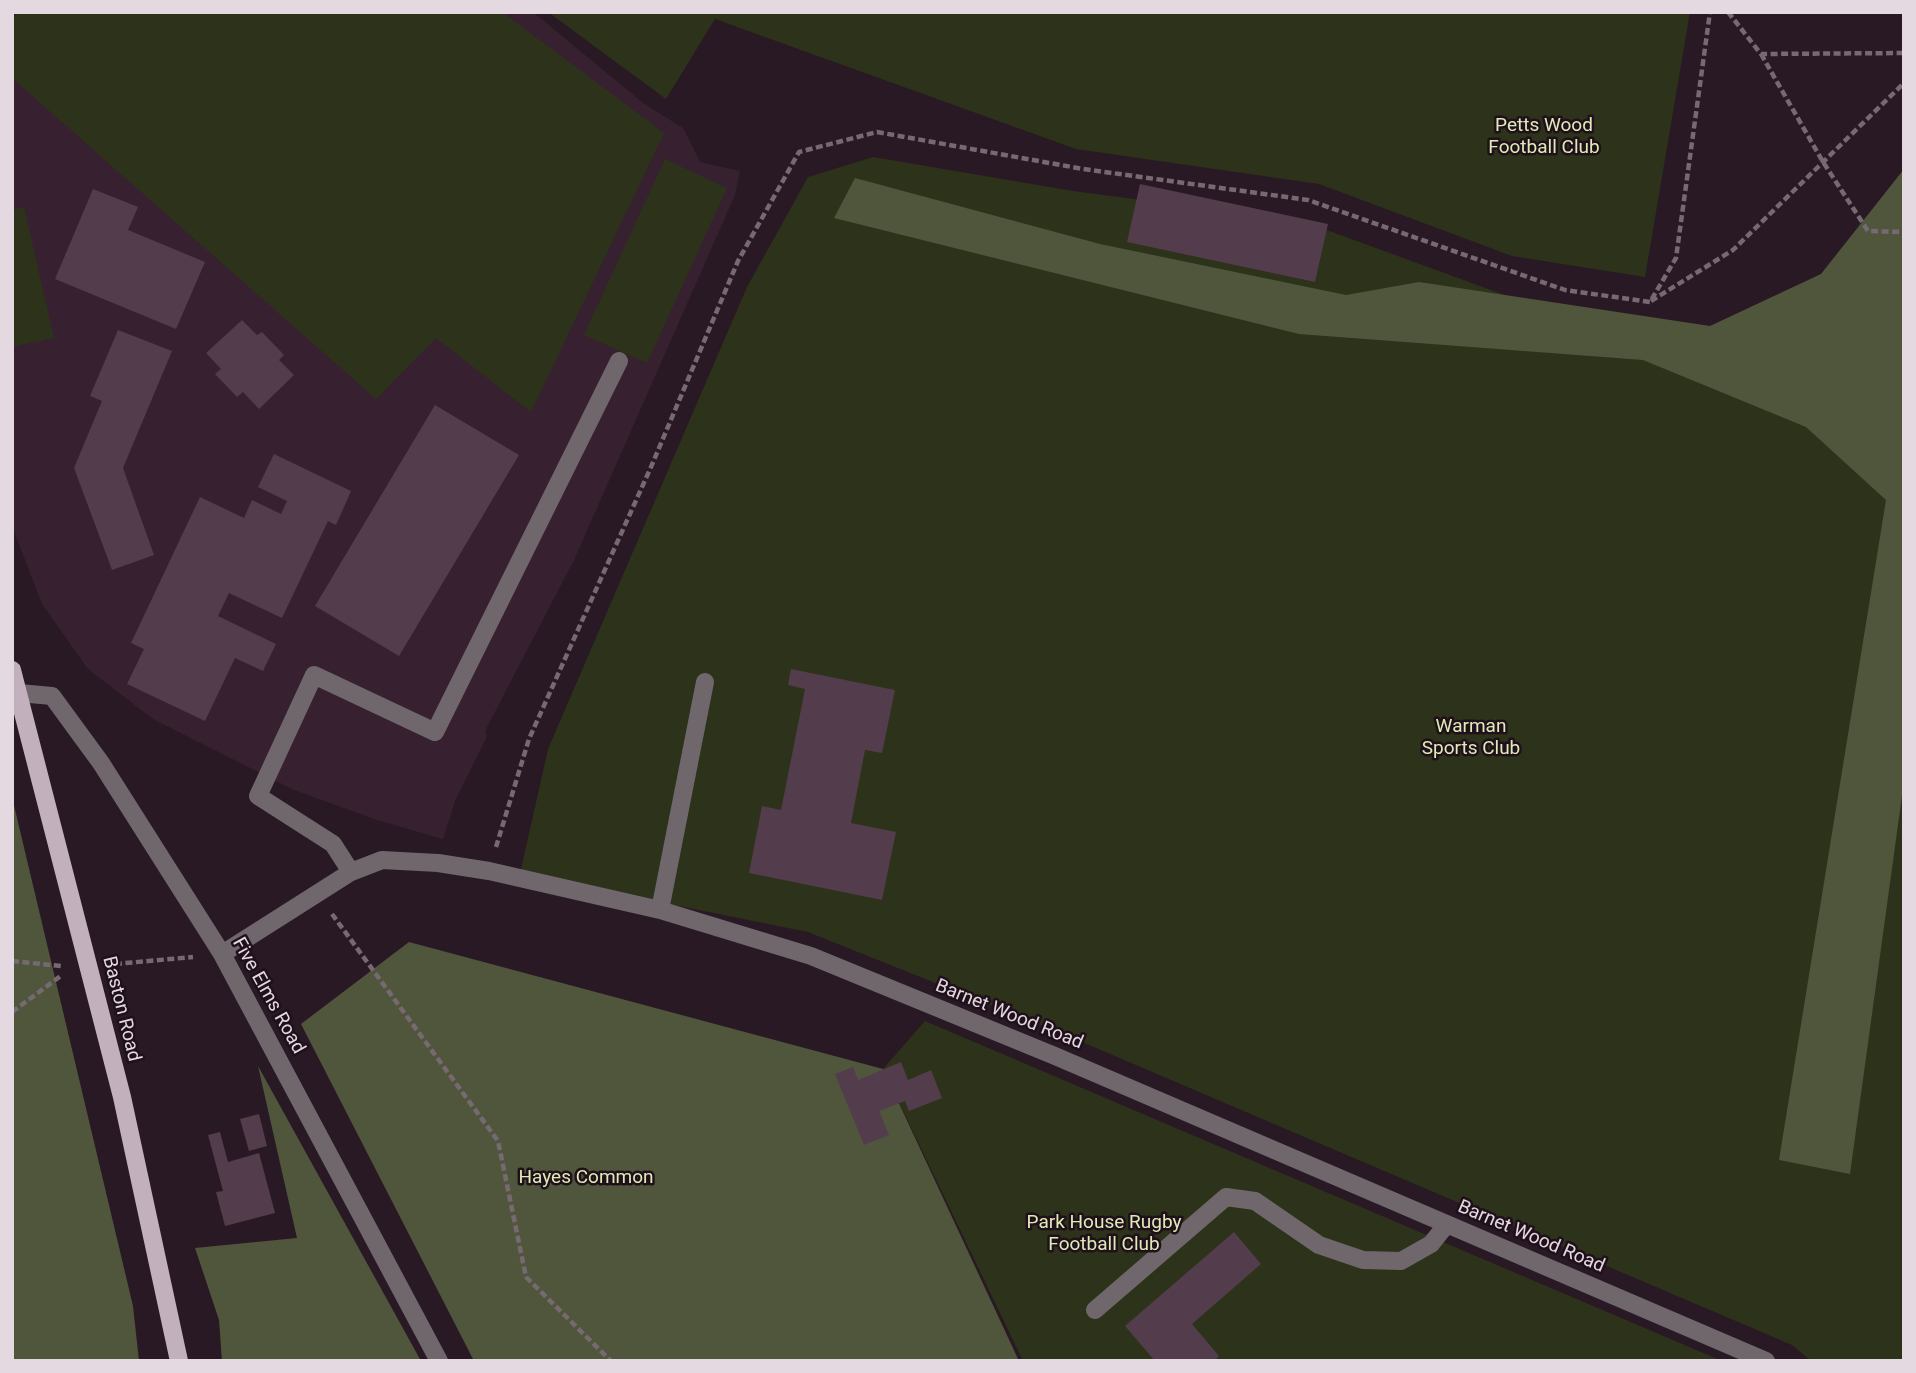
<!DOCTYPE html>
<style>
body{margin:0}
#map{position:relative;width:1916px;height:1373px;overflow:hidden;background:#291924;font-family:Roboto,sans-serif}
canvas{display:block}
.frame{position:absolute;inset:0;border:14px solid #e4d9e0;pointer-events:none}
</style>
<div id="map">
<canvas width="1916" height="1373"></canvas>
<div class="frame"></div>
</div>
<script>
const ctx = document.querySelector('canvas').getContext('2d');
ctx.lineJoin = 'round';
function fill(path, color) {
  ctx.fillStyle = color;
  ctx.fill(path, 'evenodd');
}
function stroke(path, color, width, dash) {
  ctx.strokeStyle = color;
  ctx.lineWidth = width;
  ctx.lineCap = dash ? 'butt' : 'round';
  ctx.setLineDash(dash || []);
  ctx.stroke(path);
}
function label(font, color, halo, rows, align = 'center') {
  ctx.font = font + ' Roboto,sans-serif';
  ctx.lineWidth = 5;
  ctx.setLineDash([]);
  ctx.textBaseline = 'middle';
  ctx.strokeStyle = halo;
  ctx.fillStyle = color;
  for (const [text, x, y, turn = 0] of rows) {
    ctx.save();
    ctx.translate(x, y);
    ctx.rotate((+turn || 0) * Math.PI / 180);
    ctx.textAlign = isNaN(turn) ? turn : align;
    if (halo) ctx.strokeText(text, 0, 0);
    ctx.fillText(text, 0, 0);
    ctx.restore();
  }
}
const built = new Path2D(`
 M12 12H533L643 103 683 128 700 162 740 171 735 195 574 560 485 731 487 736 455 801 443 839 377 820 294 790 153 719 88 669 42 604 12 526Z`);
const green = new Path2D(`
 M18 12H502L664 133 531 412 436 338 376 399 12 78V20Z
 M548 12H1690L1645 277 1512 256 1319 184 1076 149 715 19 666 99Z
 M873 157 1073 191 1302 221 1565 317 1904 382V1361H1811L1792 1345 1068 1036 808 932 520 874 548 749 747 287 808 177Z
 M665 159 727 188 647 363 584 335Z
 M24 207 54 338 12 347V210Z
 M925 1021 1722 1361H1023L883 1069Z`);
const forest = new Path2D(`
 M1904 169V781L1850 1174 1779 1160 1886 500 1806 427 1643 360 1299 334 834 218 855 178 1100 244 1346 295 1419 282 1710 326 1821 274Z
 M12 797 133 1306 139 1361H12Z
 M409 942 883 1069 1019 1361H474L301 1024Z
 M258 1066 421 1361H222L219 1320 195 1248 297 1238Z`);
const building = new Path2D(`
 M1140 184 1328 224 1315 282 1127 242Z
 M93 189 138 207 128 230 205 262 176 329 55 279Z
 M242 320 257 335 262 332 284 355 279 360 294 375 259 409 243 392 237 397 215 374 221 369 206 353Z
 M118 330 172 351 123 468 154 555 112 570 74 468 102 401 90 396Z
 M435 405 519 455 399 656 315 606Z
 M274 454 351 491 336 525 328 521 282 618 229 593 218 616 276 644 263 671 235 658 205 721 127 684 144 649 131 643 200 497 244 518 252 500 281 514 287 501 258 487Z
 M791 669 895 690 882 753 865 750 851 823 896 832 882 900 749 873 762 806 781 810 805 689 788 685Z
 M901 1062 908 1080 931 1070 942 1098 909 1111 905 1101 879 1111 889 1135 864 1145 835 1074 853 1067 858 1080Z
 M259 1114 267 1146 249 1151 240 1119Z
 M220 1132 228 1162 259 1153 275 1213 225 1226 216 1192 223 1191 208 1135Z
 M1234 1232 1261 1264 1192 1324 1219 1356 1214 1361H1155L1125 1326Z`);
const path = new Path2D(`
 M1728 12 1761 54 1904 53
 M1761 54 1823 162 1868 231 1904 232
 M1651 301 1733 250 1904 83
 M496 847 529 739 651 467 738 261 799 152 877 132 1083 169 1308 200 1565 290 1650 302 1676 258 1710 12
 M332 914 498 1141 526 1277 611 1361
 M12 961 61 966
 M115 964 193 957
 M12 1012 62 975`);
const minor = new Path2D(`
 M19 693 52 696 101 763 222 954 439 1361
 M351 872 333 844 258 796 314 675 435 732 619 361
 M660 910 705 682
 M222 954 351 872 382 860 438 863 489 871 660 910 811 956 1055 1056 1766 1361
 M1095 1310 1226 1197 1255 1201 1319 1245 1363 1260 1401 1261 1431 1244 1447 1224`);
const major = new Path2D(`
 M12 670 122 1097 179 1361`);
const parkNames = [
 ["Petts Wood",1544,126],
 ["Football Club",1544,148],
 ["Warman",1471,727],
 ["Sports Club",1471,749],
 ["Hayes Common",586,1178],
 ["Park House Rugby",1104,1223],
 ["Football Club",1104,1245]
];
const streetNames = [
 ["Five Elms Road",268,996,61],
 ["Baston Road",121,1009,76],
 ["Barnet Wood Road",1009,1015,22],
 ["Barnet Wood Road",1531,1237,23]
];
fill(built, '#372130');
fill(green, '#2d321a');
fill(forest, '#50563c');
fill(building, '#533c4c');
stroke(path, '#776972', 4.5, [7, 3.5]);
stroke(minor, '#70676d', 18);
stroke(major, '#c2b0bc', 18);
label('19px', '#deebb6', '#1f101b', parkNames);
label('19px', '#e4d9e0', '#1f101b', streetNames);
</script>
